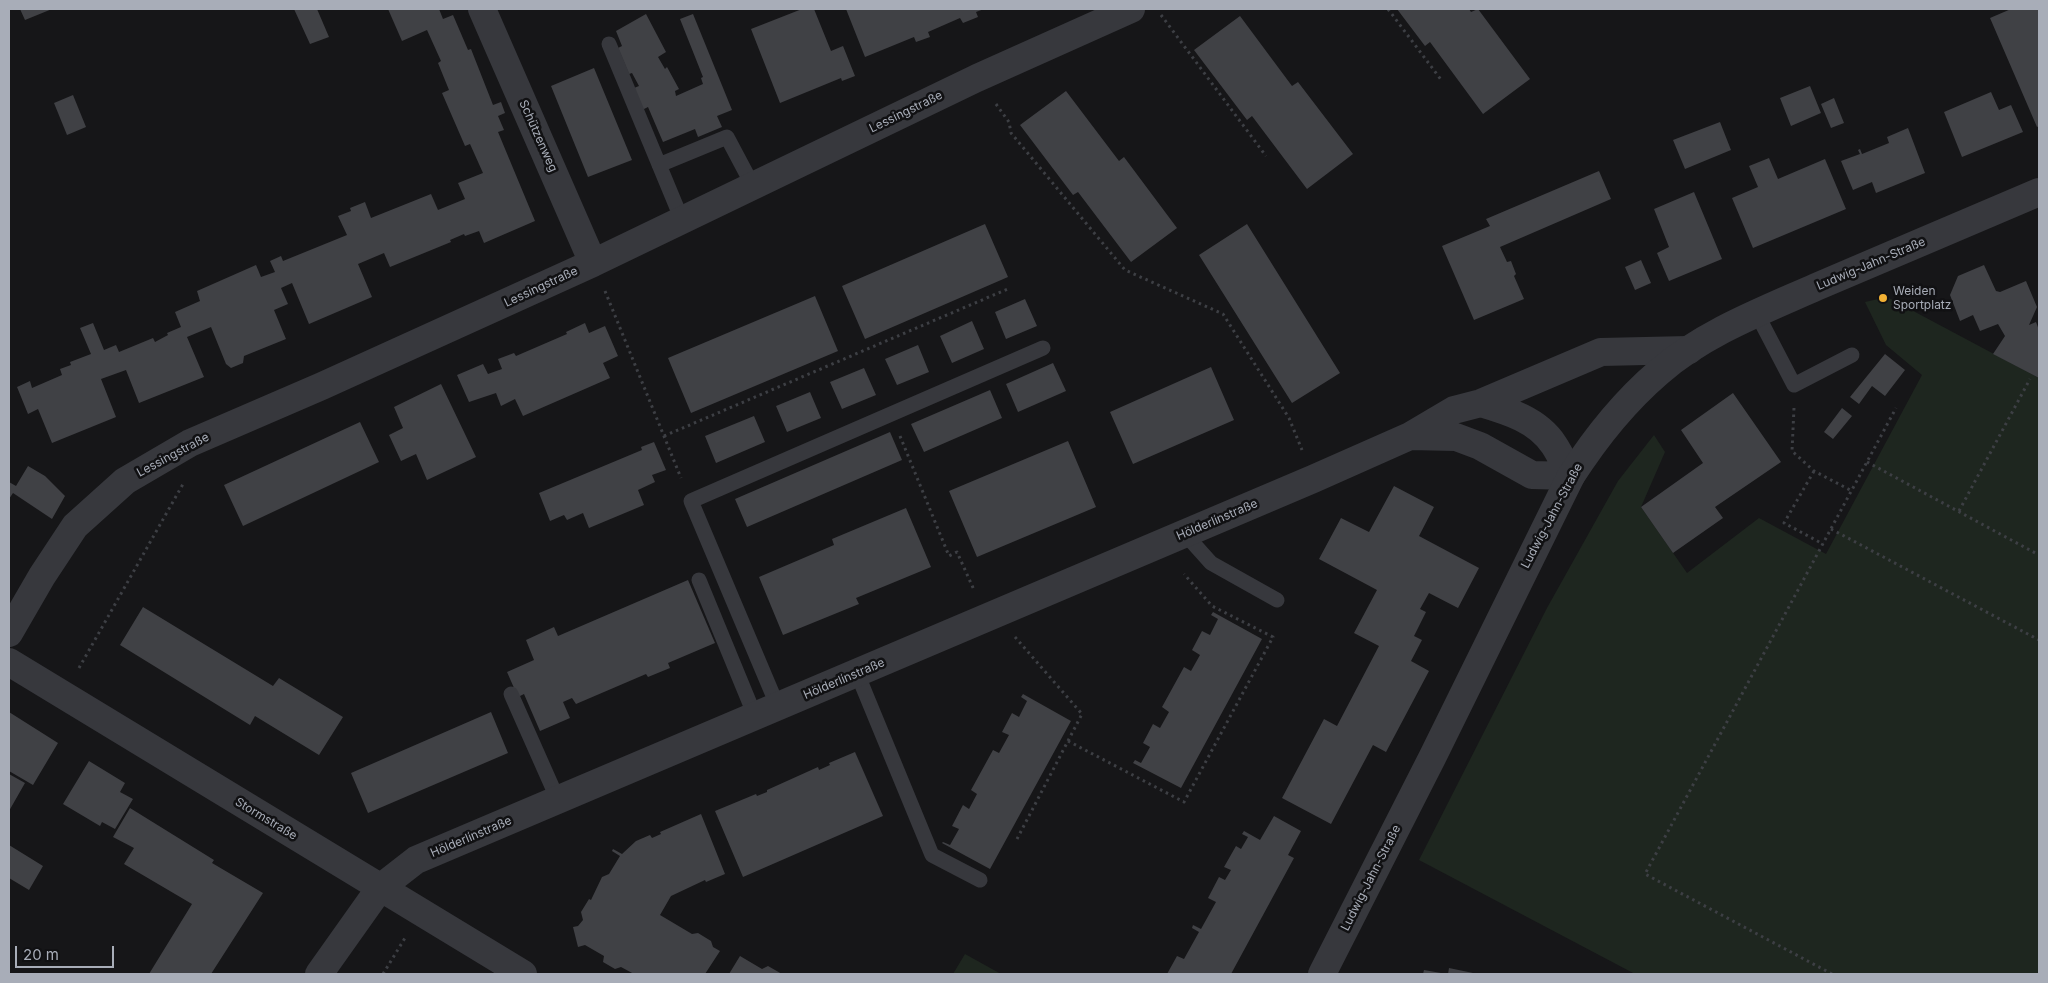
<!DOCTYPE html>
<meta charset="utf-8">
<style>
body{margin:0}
#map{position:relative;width:2048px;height:983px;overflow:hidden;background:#161618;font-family:Inter,sans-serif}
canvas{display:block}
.frame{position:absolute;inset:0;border:10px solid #a8adb8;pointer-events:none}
.scale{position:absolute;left:15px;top:946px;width:99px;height:22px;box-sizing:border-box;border:2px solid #a8adb8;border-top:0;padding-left:6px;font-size:15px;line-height:18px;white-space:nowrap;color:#a8adb8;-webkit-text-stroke:4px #111113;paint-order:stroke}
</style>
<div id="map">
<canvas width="2048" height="983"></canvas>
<div class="frame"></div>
<div class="scale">20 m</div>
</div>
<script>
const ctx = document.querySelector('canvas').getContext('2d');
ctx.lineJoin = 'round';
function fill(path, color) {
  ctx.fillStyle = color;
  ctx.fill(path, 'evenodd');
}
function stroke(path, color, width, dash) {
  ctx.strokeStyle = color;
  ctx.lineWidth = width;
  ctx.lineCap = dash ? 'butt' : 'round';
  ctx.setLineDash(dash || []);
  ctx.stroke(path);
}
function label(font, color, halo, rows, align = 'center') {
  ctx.font = font + ' Inter,sans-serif';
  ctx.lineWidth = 5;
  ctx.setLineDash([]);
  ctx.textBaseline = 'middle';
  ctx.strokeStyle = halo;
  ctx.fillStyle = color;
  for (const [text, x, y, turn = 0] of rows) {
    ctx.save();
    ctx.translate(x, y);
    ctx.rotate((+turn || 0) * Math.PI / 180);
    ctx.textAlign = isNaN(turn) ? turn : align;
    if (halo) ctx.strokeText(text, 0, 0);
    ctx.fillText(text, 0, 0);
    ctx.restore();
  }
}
const green = new Path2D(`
 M1887 297 2039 378V974H1635L1419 860 1547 608 1618 481 1654 435 1665 452 1641 507 1687 573 1759 518 1826 554 1922 375 1886 345 1865 302Z
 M965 954 1001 974H953Z`);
const building = new Path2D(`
 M20 9H52L25 20Z
 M294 9H317L329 37 310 44Z
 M388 9H439L443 19 453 15 468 50 471 49 493 105 501 102 505 113 498 116 504 130 498 132 535 221 484 243 479 231 465 236 464 234 450 240 451 242 390 267 384 253 358 264 372 297 309 324 292 283 281 288 288 304 274 310 286 339 244 356 243 363 231 368 226 364 211 327 187 337 204 377 139 403 126 370 101 379 116 417 52 443 38 409 28 414 17 387 30 381 32 388 62 375 60 369 71 365 70 362 91 354 80 328 93 323 104 350 116 345 119 352 153 338 155 342 168 335 167 333 181 327 175 312 200 301 197 291 256 265 261 277 275 272 270 261 281 256 283 261 347 235 338 216 351 211 350 208 365 202 371 218 431 194 438 210 465 199 458 183 483 173 470 144 465 146 442 93 449 90 438 63 441 61 427 30 402 41Z
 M802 9H814L831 51 843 46 855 76 842 81 841 78 780 103 751 29Z
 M846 9H984L976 12 978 17 963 23 960 18 928 32 930 37 916 42 914 37 865 57Z
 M1397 9H1469L1471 12 1478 9 1530 79 1483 114 1430 42 1425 46Z
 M2011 9H2039V126L2037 127 1990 18Z
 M646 14 666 52 658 57 665 69 667 67 679 89 675 91 676 96 703 84 701 78 703 77 680 19 693 14 732 110 717 116 722 127 698 137 695 129 663 142 648 107 642 110 634 88 639 86 632 73 629 74 618 48 622 46 616 31Z
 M1240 16 1292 86 1298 82 1353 154 1307 189 1252 116 1247 120 1194 50Z
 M594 68 632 160 588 177 551 86Z
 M1810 86 1821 113 1791 126 1780 98Z
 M1066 91 1119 161 1124 157 1177 228 1131 262 1078 192 1073 195 1020 125Z
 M1991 92 1999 110 2011 105 2023 132 1962 157 1944 112Z
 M73 95 86 127 67 135 54 103Z
 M1834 98 1844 123 1831 128 1821 104Z
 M1720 122 1731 150 1685 169 1673 140Z
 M1908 128 1925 173 1876 193 1872 182 1853 190 1841 161 1860 154 1858 150 1860 149 1862 154 1889 143 1887 137Z
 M1769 158 1778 179 1825 159 1846 209 1753 248 1732 198 1758 187 1749 166Z
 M1599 171 1611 199 1500 247 1507 262 1511 261 1516 274 1514 276 1524 299 1474 320 1442 246 1490 226 1486 219Z
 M1694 192 1722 259 1669 281 1657 253 1669 247 1654 209Z
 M985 224 1008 277 865 339 842 286Z
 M1247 224 1340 373 1292 403 1199 255Z
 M1641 260 1651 283 1635 290 1625 267Z
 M1984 265 1996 291 2000 292 2026 281 2037 307 2029 325 2036 322 2039 330V378L1993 354 2005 336 1998 324 1980 331 1973 315 1960 321 1950 295 1958 276Z
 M815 296 838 351 691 413 668 358Z
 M1025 299 1037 326 1006 339 995 312Z
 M972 321 984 349 952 363 940 336Z
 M585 323 589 333 605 326 618 356 603 363 610 378 523 416 515 399 501 406 496 393 469 402 457 375 483 364 488 374 502 369 498 359 514 353 516 356 567 334 566 332Z
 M918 345 929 372 897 385 885 359Z
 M1885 354 1905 370 1885 396 1872 386 1859 404 1850 397Z
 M1053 363 1066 391 1018 412 1006 384Z
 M1211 367 1234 420 1133 464 1110 412Z
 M864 368 876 395 842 409 830 382Z
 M441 384 476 457 427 480 416 454 401 461 389 435 403 428 394 407Z
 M990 390 1002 418 924 452 911 424Z
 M810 392 821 418 787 432 776 406Z
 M1733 393 1781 462 1715 507 1723 518 1673 553 1641 507 1703 463 1681 430Z
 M1842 408 1852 416 1833 439 1824 432Z
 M754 416 765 442 716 463 705 436Z
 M360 422 379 462 243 526 224 485Z
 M890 432 902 460 747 527 735 499Z
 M1068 441 1096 507 977 557 949 491Z
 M654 442 666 470 652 475 655 482 638 490 644 505 589 528 583 513 567 520 564 515 550 521 539 493 642 450 641 447Z
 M28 466 45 476 65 496 52 519 13 493 9 499V482L16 486Z
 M1394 486 1434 507 1419 536 1479 568 1458 608 1429 593 1420 609 1426 612 1414 636 1422 640 1411 661 1429 671 1386 752 1373 745 1331 824 1282 798 1324 719 1337 726 1379 646 1354 633 1377 590 1319 559 1341 518 1369 532Z
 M906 508 931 567 856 598 859 604 783 635 759 577 834 545 832 539Z
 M688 580 715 643 668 663 670 668 648 677 646 674 576 704 572 698 563 702 570 718 540 731 524 694 518 697 507 672 534 660 526 640 554 627 558 636Z
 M143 607 273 686 279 678 343 717 319 755 255 716 250 725 120 645Z
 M1213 612 1262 639 1181 788 1133 763 1135 760 1141 763 1150 747 1143 743 1153 724 1160 728 1169 712 1162 707 1184 667 1191 671 1200 655 1192 650 1202 631 1210 635 1218 619 1211 615Z
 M1023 694 1071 721 990 869 942 843 943 842 950 845 959 829 952 826 963 805 969 809 977 794 971 790 993 750 999 753 1009 735 1002 732 1012 713 1019 717 1027 701 1021 697Z
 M9 712 58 743 33 785 9 771Z
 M491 712 508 753 368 813 351 773Z
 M855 752 883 816 743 877 715 811 756 794 757 796 767 792V790L818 767 819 770 830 765 829 763Z
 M89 761 125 783 120 792 133 799 115 829 102 822 100 826 63 804Z
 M9 774 25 783 9 811Z
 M130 808 214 860 212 863 263 893 211 974H149L192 904 124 864 134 848 113 837Z
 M701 814 725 874 706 882 705 880 671 896 660 915 692 934 698 933 711 941 713 947 720 951 705 974H634L621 967 615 969 603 962 604 956 585 945 578 947 573 927 578 926 583 920 581 912 589 899 591 900 602 877 609 874 620 856 612 851 613 849 622 854 636 841 650 835 652 838 661 834 660 832Z
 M1274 816 1301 831 1288 855 1294 858 1231 974H1167L1177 956 1184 959 1199 932 1192 928 1193 925 1201 929 1216 902 1208 898 1219 877 1225 880 1231 870 1224 867 1236 846 1241 849 1248 837 1242 834 1244 831 1260 840Z
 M9 845 43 866 29 890 9 878Z
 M740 956 762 969 768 966 782 974H729Z
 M1449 968 1473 973V974H1448Z
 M1424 970 1441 973V974H1423Z`);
const path = new Path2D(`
 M1388 9 1442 81
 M1161 15 1266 156
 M996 104 1009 122 1011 133 1125 270 1223 314 1289 418 1302 450
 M605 291 681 478
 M1794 408 1792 451 1814 471 1852 491
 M664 436 1010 288
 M900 436 949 556 957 552 974 590
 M1867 462 2039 555
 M1814 471 1784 523 1823 544
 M1959 511 2030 379
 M1831 529 2039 640
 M1015 637 1082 714 1017 839
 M79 668 183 484
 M1068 741 1184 802 1273 637 1212 606 1184 574
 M383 974 405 938
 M1832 974 1645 874 1896 408`);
const service = new Path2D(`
 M609 44 682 220
 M659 165 727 137 753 186
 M1757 314 1794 385 1852 355
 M1185 534 1211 563 1277 600
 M699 580 755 716
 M857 673 932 855 980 880
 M511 694 558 800
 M778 707 691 501 1043 348`);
const minor = new Path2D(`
 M482 9 593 263
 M1410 436 1456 437 1480 446 1532 475 1571 476C1565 465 1560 454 1554 445 1538 420 1508 411 1481 403
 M9 633 42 576 75 526 125 481 190 443 322 386 593 263 977 78 1131 9
 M9 662 523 974
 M319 974 380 888 416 860 1313 479 1410 436 1454 410 1481 403 1601 352 1689 350`);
const tertiary = new Path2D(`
 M1322 974 1433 756 1571 476C1596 437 1624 402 1659 372 1704 333 1762 311 1816 287 1890 255 1965 224 2039 192`);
const markers = [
 [1883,298,5,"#f2b134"]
];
const streetNames = [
 ["Lessingstraße",906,112,-26],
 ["Schützenweg",538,136,66],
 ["Ludwig-Jahn-Straße",1871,264,-23],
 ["Lessingstraße",541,287,-25],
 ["Lessingstraße",173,455,-28],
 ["Ludwig-Jahn-Straße",1552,516,-62],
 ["Hölderlinstraße",1217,520,-23],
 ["Hölderlinstraße",844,679,-23],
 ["Stormstraße",266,819,31],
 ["Hölderlinstraße",471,837,-23],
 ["Ludwig-Jahn-Straße",1371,878,-63]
];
const poiNames = [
 ["Weiden",1893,291],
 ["Sportplatz",1893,305]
];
fill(green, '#1e261f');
fill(building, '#404145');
stroke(path, '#3d3f44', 3, [2.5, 4]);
stroke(service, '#37383d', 15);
stroke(minor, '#37383d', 28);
stroke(tertiary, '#37383d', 28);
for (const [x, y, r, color] of markers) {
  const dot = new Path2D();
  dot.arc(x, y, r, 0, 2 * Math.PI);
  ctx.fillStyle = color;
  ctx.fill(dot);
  stroke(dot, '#111113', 2);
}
label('12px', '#a8adb8', '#111113', streetNames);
label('12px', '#a8adb8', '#111113', poiNames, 'left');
</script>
